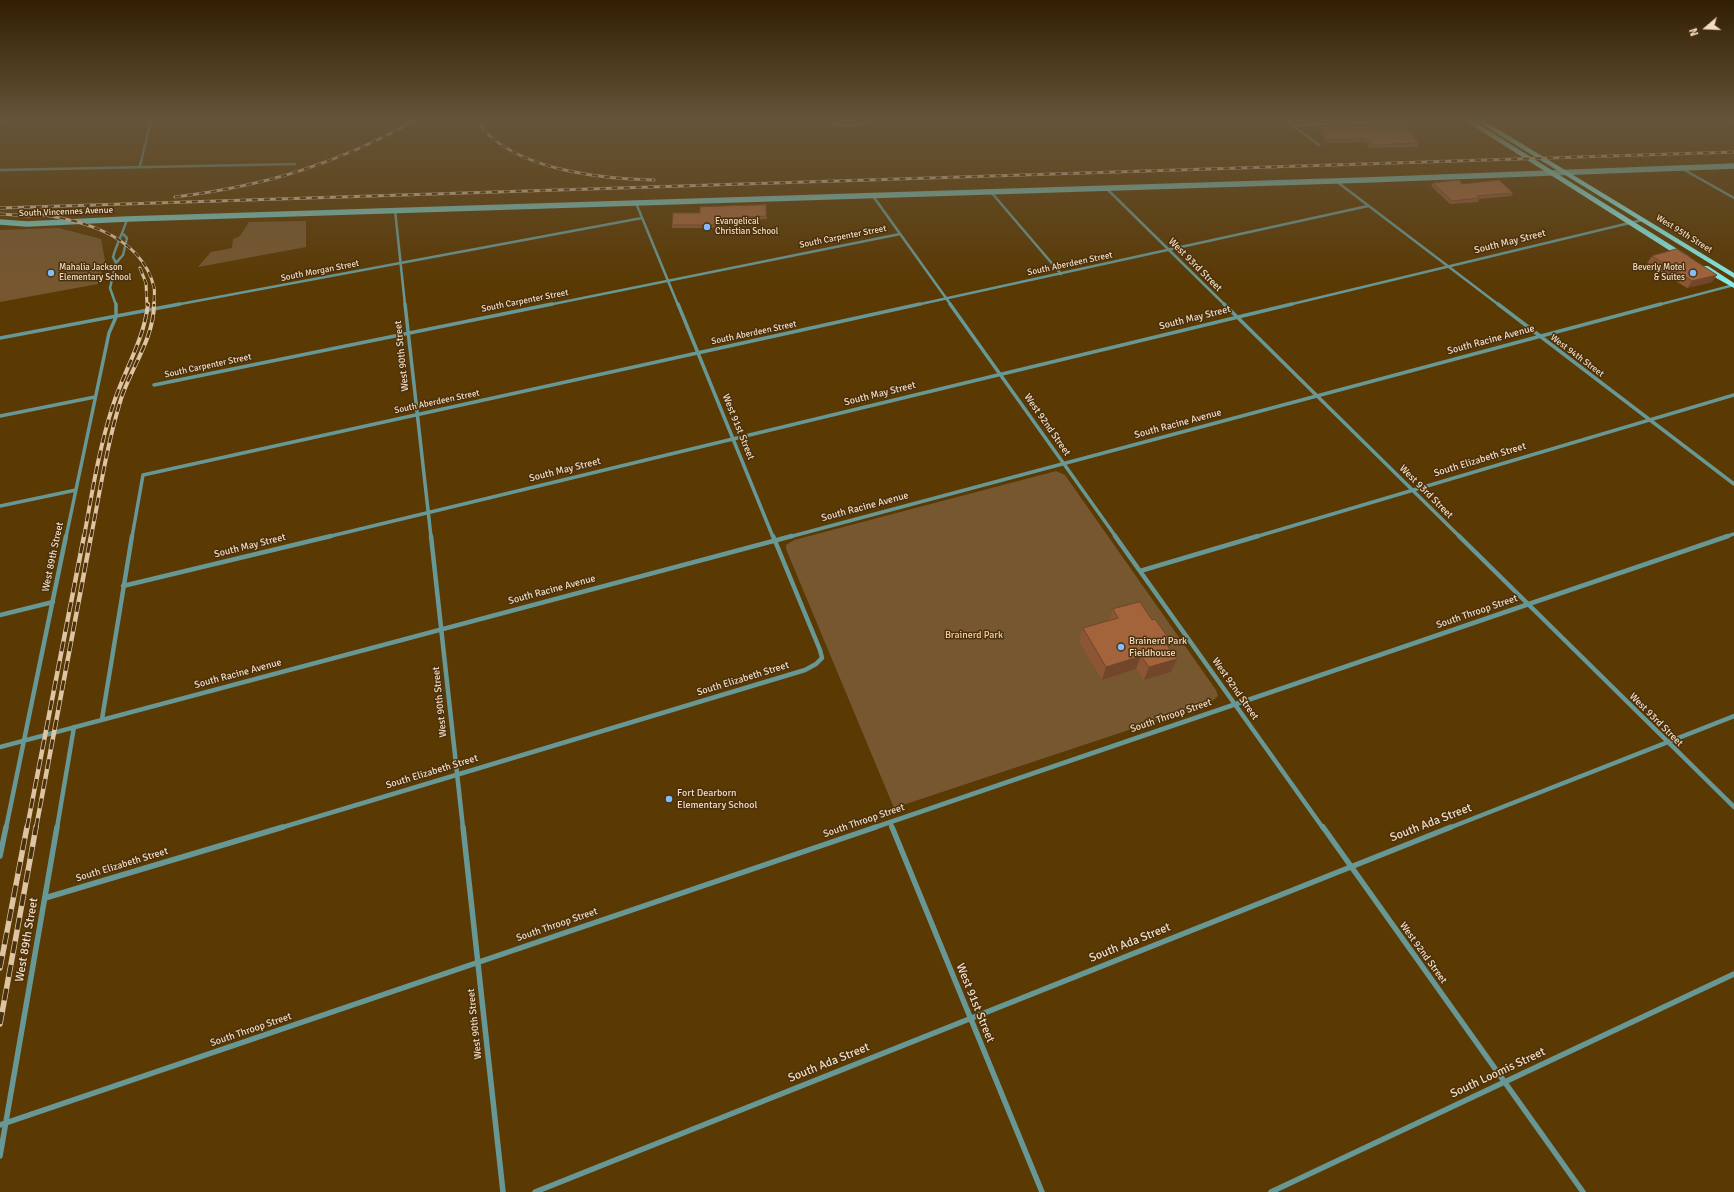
<!DOCTYPE html>
<style>
body{margin:0}
#map{position:relative;width:1734px;height:1192px;overflow:hidden;background:#5a3903;font-family:Signika,sans-serif}
canvas{display:block}
.north{position:absolute;left:1686px;top:8px;width:40px;height:40px;-webkit-text-stroke:3px #493110;paint-order:stroke;rotate:251deg;font-size:11px;font-weight:700;line-height:16px;text-align:center;color:#f5dcbe}
.north::after{content:'';display:block;margin:auto;width:14px;height:18px;background:#f5dcbe;clip-path:polygon(50% 0,100% 100%,50% 72%,0 100%)}
</style>
<div id="map">
<canvas width="1734" height="1192"></canvas>
<div class="north">N</div>
</div>
<script>
const ctx = document.querySelector('canvas').getContext('2d');
ctx.lineJoin = 'round';
function fill(path, color) {
  ctx.fillStyle = color;
  ctx.fill(path, 'evenodd');
}
function stroke(path, color, width, dash) {
  ctx.strokeStyle = color;
  ctx.lineWidth = width;
  ctx.lineCap = dash ? 'butt' : 'round';
  ctx.setLineDash(dash || []);
  ctx.stroke(path);
}
function label(font, color, halo, rows, align = 'center') {
  ctx.font = font + ' Signika,sans-serif';
  ctx.lineWidth = 3;
  ctx.setLineDash([]);
  ctx.textBaseline = 'middle';
  ctx.strokeStyle = halo;
  ctx.fillStyle = color;
  for (const [text, x, y, turn = 0] of rows) {
    ctx.save();
    ctx.translate(x, y);
    ctx.rotate((+turn || 0) * Math.PI / 180);
    ctx.textAlign = isNaN(turn) ? turn : align;
    if (halo) ctx.strokeText(text, 0, 0);
    ctx.fillText(text, 0, 0);
    ctx.restore();
  }
}
const green = new Path2D(`
 M306 221V247L198 267 211 252 232 248 233 239 240 236 249 222Z
 M59 228 101 239 105 261 98 284 0 302V230Z
 M1056 471 1065 475 1216 690 1218 696 1210 703 894 808 786 549V545L794 540Z`);
const streetFar3 = new Path2D(`
 M829 120C842 130 859 124 873 120
 M1285 120 1319 145
 M1726 120 1734 124
 M1291 125 1447 120
 M140 166 151 120
 M1681 168 1734 198
 M0 170 295 164
 M1336 181 1499 305
 M1106 188 1225 305
 M991 192 1061 274
 M873 196 951 305
 M636 203 678 305
 M395 210 405 305
 M116 263 113 257C117 243 123 233 127 219
 M116 305 110 288 116 263 123 255 127 238 123 234
 M175 305 642 218
 M548 305 900 234
 M916 305 1368 206
 M1288 305 1642 220
 M1658 305 1734 285`);
const streetFar2 = new Path2D(`
 M405 304 431 537
 M678 304 773 537
 M950 304 1116 537
 M1224 304 1460 537
 M1498 304 1734 484
 M0 338 180 304
 M154 385 552 304
 M0 416 95 397
 M0 506 76 490
 M66 537 109 333 116 317V304
 M132 537 143 475 920 304
 M327 537 1292 304
 M789 537 1661 304
 M1255 537 1734 395
 M1725 537 1734 534`);
const streetFar1 = new Path2D(`
 M431 536 463 828
 M1115 536 1323 828
 M1459 536 1734 807
 M1140 571 1258 536
 M123 586 331 536
 M0 615 53 602
 M102 719 132 536
 M0 747 792 536
 M890 822 892 828
 M6 828 66 536
 M57 828 74 727
 M280 828 805 670 816 664 822 658 820 650 773 536
 M873 828 1728 536
 M1449 828 1734 716`);
const street = new Path2D(`
 M463 827 503 1192
 M892 827 1042 1192
 M1323 827 1583 1192
 M0 856 6 827
 M45 898 283 827
 M0 1125 876 827
 M0 1156 57 827
 M535 1192 1451 827
 M1271 1192 1734 974`);
const secondary = new Path2D(`
 M0 121 3 120
 M0 222 27 224 127 219 1366 180 1734 166`);
const primary = new Path2D(`
 M1464 120H1472L1690 257 1689 259H1683Z
 M1477 120H1483L1734 273V278L1478 122Z
 M1702 266H1708L1734 283V288L1702 270Z`);
const railFar3 = new Path2D(`
 M476 120C481 125 485 131 490 136 529 171 604 179 654 180
 M175 197C265 186 337 164 416 120
 M0 208 1734 152
 M24 212C73 218 140 231 154 287 155 293 154 300 154 305
 M0 214 30 216
 M140 268 146 283 147 305`);
const railFar2 = new Path2D(`
 M84 537C92 493 99 448 113 405 124 371 144 340 148 304
 M91 537C100 491 107 444 121 399 131 368 154 338 154 304`);
const railFar1 = new Path2D(`
 M27 828 84 536
 M36 828 91 536`);
const rail = new Path2D(`
 M0 968 27 827
 M0 1024 36 827`);
const wall = new Path2D(`
 M1320 127 1419 143 1417 147 1370 148 1365 142 1328 143 1319 131Z
 M1433 183 1462 184 1513 193 1511 196 1479 199 1478 202 1450 204 1431 186Z
 M766 205 767 219 724 221V228H672V225Z
 M1652 256 1712 282 1687 288 1647 263Z
 M1113 609 1152 620 1167 645 1177 659 1171 672 1144 680 1136 669 1102 680 1079 641 1083 628 1109 620Z`);
const shadedWall = new Path2D(`
 M1717 275 1712 282 1687 288 1692 281Z
 M1169 639 1164 652V641Z
 M1141 656 1136 669 1102 680 1106 667Z
 M1177 659 1171 672 1144 680 1149 667Z`);
const building = new Path2D(`
 M1403 125 1419 143 1371 145 1367 139 1329 140 1320 127Z
 M1459 180 1462 184 1499 180 1513 193 1477 196 1480 198 1452 201 1433 183Z
 M766 205V216L724 218V225H672L673 213H700V207Z
 M1677 249 1717 275 1692 281 1652 256Z
 M1140 602 1152 620 1155 619 1169 639 1164 641 1177 659 1149 667 1141 656 1106 667 1083 628 1118 618 1113 609Z`);
const markers = [
 [707,227,4,"#83bcfb"],
 [51,273,4,"#83bcfb"],
 [1693,273,4,"#83bcfb"],
 [1121,647,4,"#83bcfb"],
 [669,799,4,"#83bcfb"]
];
const farStreetnames = [
 ["South Vincennes Avenue",66,212,-2],
 ["West 95th Street",1684,234,32],
 ["South Carpenter Street",843,237,-11],
 ["South Aberdeen Street",1070,264,-12],
 ["South Morgan Street",320,271,-11],
 ["South Carpenter Street",525,301,-11],
 ["South Aberdeen Street",754,333,-12],
 ["West 94th Street",1577,356,37],
 ["South Carpenter Street",208,366,-12],
 ["South Aberdeen Street",437,402,-12]
];
const farPoinames = [
 ["Evangelical",715,222],
 ["Christian School",715,232],
 ["Mahalia Jackson",59,268],
 ["Elementary School",59,278],
 ["Beverly Motel",1685,268,"right"],
 ["& Suites",1685,278,"right"]
];
const streetNames = [
 ["South May Street",1510,242,-14],
 ["West 93rd Street",1195,265,45],
 ["South May Street",1195,318,-14],
 ["South Racine Avenue",1491,340,-15],
 ["West 90th Street",402,356,-96],
 ["South May Street",880,394,-14],
 ["South Racine Avenue",1178,424,-15],
 ["West 92nd Street",1047,425,55],
 ["West 91st Street",738,427,68],
 ["South Elizabeth Street",1480,460,-17],
 ["South May Street",565,470,-14],
 ["West 93rd Street",1426,492,45],
 ["South Racine Avenue",865,507,-15],
 ["South May Street",250,546,-14],
 ["West 89th Street",53,557,-78],
 ["South Racine Avenue",552,590,-15],
 ["South Throop Street",1477,612,-19],
 ["South Racine Avenue",238,674,-15],
 ["South Elizabeth Street",743,679,-17],
 ["West 92nd Street",1235,689,55],
 ["West 90th Street",440,702,-96],
 ["South Throop Street",1171,716,-19],
 ["West 93rd Street",1656,720,45],
 ["South Elizabeth Street",432,772,-17],
 ["South Throop Street",864,821,-19],
 ["South Elizabeth Street",122,865,-17],
 ["South Throop Street",557,925,-19],
 ["West 92nd Street",1423,953,54],
 ["West 90th Street",475,1024,-96],
 ["South Throop Street",251,1030,-19]
];
const parkNames = [
 ["Brainerd Park",974,635]
];
const poiNames = [
 ["Brainerd Park",1129,641],
 ["Fieldhouse",1129,653],
 ["Fort Dearborn",677,793],
 ["Elementary School",677,805]
];
const nearStreetnames = [
 ["South Ada Street",1431,823,-21],
 ["West 89th Street",27,940,-80],
 ["South Ada Street",1130,943,-22],
 ["West 91st Street",975,1003,68],
 ["South Ada Street",829,1063,-22],
 ["South Loomis Street",1498,1073,-25]
];
fill(green, '#76572f');
stroke(streetFar3, '#689895', 2.5);
stroke(streetFar2, '#689895', 3.5);
stroke(streetFar1, '#689895', 4.5);
stroke(street, '#689895', 5.5);
stroke(secondary, '#79c8c4', 5.5);
fill(primary, '#85ede9');
stroke(railFar3, '#dec4a3', 3);
stroke(railFar2, '#dec4a3', 4);
stroke(railFar1, '#dec4a3', 4.5);
stroke(rail, '#dec4a3', 5.5);
stroke(railFar3, '#493110', 2, [6]);
stroke(railFar2, '#493110', 2.5, [8]);
stroke(railFar1, '#493110', 3, [10]);
stroke(rail, '#493110', 4, [12]);
fill(wall, '#8c5634');
fill(shadedWall, '#72462a');
fill(building, '#a3643c');
stroke(building, '#72462a', 1);
const sky = ctx.createLinearGradient(0, 0, 0, 287);
sky.addColorStop(0, '#321f02');
sky.addColorStop(0.42, '#655439');
sky.addColorStop(1, '#65543900');
ctx.fillStyle = sky;
ctx.fillRect(0, 0, 1734, 287);
for (const [x, y, r, color] of markers) {
  const dot = new Path2D();
  dot.arc(x, y, r, 0, 2 * Math.PI);
  ctx.fillStyle = color;
  ctx.fill(dot);
  stroke(dot, '#493110', 1.5);
}
label('9px', '#f5dcbe', '#493110', farStreetnames);
label('9px', '#f5dcbe', '#493110', farPoinames, 'left');
label('10px', '#f5dcbe', '#493110', streetNames);
label('10px', '#fdd099', '#493110', parkNames);
label('10px', '#f5dcbe', '#493110', poiNames, 'left');
label('12px', '#f5dcbe', '#493110', nearStreetnames);
</script>
